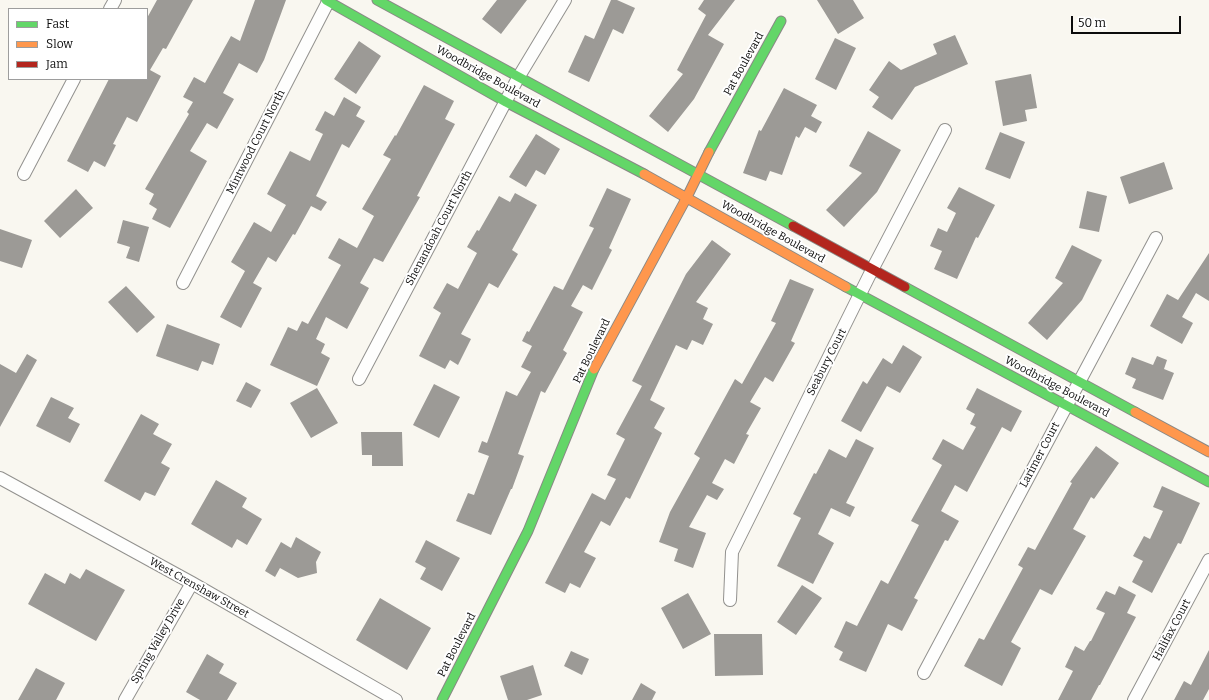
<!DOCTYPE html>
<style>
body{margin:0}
#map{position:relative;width:1209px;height:700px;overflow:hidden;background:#f9f7f0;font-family:Bitter,serif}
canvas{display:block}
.legend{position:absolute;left:8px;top:8px;width:140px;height:72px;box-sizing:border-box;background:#fff;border:1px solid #9d9d9d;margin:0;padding:5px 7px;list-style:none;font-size:12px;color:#0b0b0b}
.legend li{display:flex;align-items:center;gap:8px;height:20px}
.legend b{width:20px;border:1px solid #9d9d9d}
.scale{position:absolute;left:1071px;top:16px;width:110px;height:18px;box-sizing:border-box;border:2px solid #0b0b0b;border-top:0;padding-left:5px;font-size:12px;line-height:14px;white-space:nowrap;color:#0b0b0b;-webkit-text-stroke:3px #fff;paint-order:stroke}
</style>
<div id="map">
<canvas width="1209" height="700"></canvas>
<ul class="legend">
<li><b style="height:5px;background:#63d668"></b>Fast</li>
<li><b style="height:5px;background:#ff974d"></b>Slow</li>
<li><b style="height:5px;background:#b3261e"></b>Jam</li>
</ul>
<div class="scale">50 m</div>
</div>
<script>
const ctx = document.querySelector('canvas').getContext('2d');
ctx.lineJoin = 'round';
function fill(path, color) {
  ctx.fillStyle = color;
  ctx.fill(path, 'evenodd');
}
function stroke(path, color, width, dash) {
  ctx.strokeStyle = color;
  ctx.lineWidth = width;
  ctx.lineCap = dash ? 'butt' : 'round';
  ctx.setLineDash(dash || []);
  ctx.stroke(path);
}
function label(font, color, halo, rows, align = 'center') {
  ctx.font = font + ' Bitter,serif';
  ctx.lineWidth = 4;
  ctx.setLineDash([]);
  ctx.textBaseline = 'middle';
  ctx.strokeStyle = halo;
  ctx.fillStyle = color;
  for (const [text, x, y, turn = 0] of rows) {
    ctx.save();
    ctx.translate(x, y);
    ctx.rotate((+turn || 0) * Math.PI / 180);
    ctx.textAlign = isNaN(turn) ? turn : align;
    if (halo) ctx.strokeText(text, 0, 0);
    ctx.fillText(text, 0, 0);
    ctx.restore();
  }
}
const building = new Path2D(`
 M157 0H193L166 49 163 48 150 70 161 76 137 122 127 117 113 144 116 145 105 167 94 161 88 172 67 161 109 79H147V18Z
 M255 0H286L264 60 257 73 239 63 223 93 234 99 217 129 207 123 190 151 207 161 170 228 152 219 157 209 149 204 154 194 145 189 189 114 187 112 193 102 183 97 194 77 205 83 231 36 240 41Z
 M497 0H527L501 34 482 19Z
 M611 0H617L635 8 623 34 613 29 589 82 568 72 585 35 594 39Z
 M704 0H735L708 35 724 44 694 99 668 132 649 116 683 74 677 70 706 15 698 9Z
 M817 0H853L864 18 838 34Z
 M955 35 968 64 915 87 892 120 872 107 879 97 869 90 889 61 901 70 937 54 933 44Z
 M835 38 856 48 836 90 815 79Z
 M359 41 381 56 356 94 334 79Z
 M1031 74 1037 108 1025 110 1027 121 1003 126 995 81Z
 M424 85 454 101 445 119 455 124 417 196 420 197 383 262 374 258 360 283 369 288 347 329 326 317 316 339 325 344 321 353 330 358 317 386 270 365 288 327 297 331 302 321 308 324 341 265 328 258 339 238 357 248 374 216 362 209 391 159 383 155 395 135 396 136Z
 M784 88 817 105 811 116 822 122 816 133 805 127 799 138 796 136 782 175 770 171 766 181 743 173 759 130 761 131Z
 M344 97 361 107 356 116 365 121 349 148 342 144 316 196 327 202 321 211 311 206 295 235 293 234 276 262 268 257 253 283 262 288 241 328 220 317 245 271 231 262 254 222 271 232 286 205 267 194 290 151 310 161 323 134 315 130 325 111 334 116Z
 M868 131 901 150 877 192 844 227 826 210 862 173 849 166Z
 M1000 132 1025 142 1010 179 985 169Z
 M536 134 560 149 545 175 536 170 526 187 509 177Z
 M1164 162 1173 189 1129 204 1120 177Z
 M959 187 995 205 978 238 976 237 957 279 934 269 942 251 930 246 938 228 947 232 956 213 947 208Z
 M607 188 631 199 609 248 612 250 592 290 583 285 571 306 583 312 563 350 567 353 545 393 541 391 518 454 524 456 512 489H511L491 535 456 521 468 493 474 495 489 456 478 452 482 441 487 443 506 391 517 396 531 372 521 367 532 346 522 341 527 331 529 332 554 286 563 290 594 228 589 226Z
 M76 189 93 208 60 238 44 221Z
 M1087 191 1107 196 1099 232 1079 228Z
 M515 193 537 205 512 250 518 254 498 288 489 283 461 334 471 339 458 365 450 360 445 369 419 356 441 313 433 308 447 283 458 289 477 253 467 247 477 230 479 231 499 196 510 202Z
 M123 220 149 227 139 262 126 258 130 247 117 243Z
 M0 229 32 240 22 268 0 261Z
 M712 240 731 254 696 302 708 308 703 319 713 324 703 345 692 340 687 350 676 345 650 400 665 408 654 428 662 433 630 499 626 497 610 526 601 521 584 552 596 558 580 588 570 583 565 593 545 583 592 493 605 500 616 479 607 475 625 439 616 434 642 386 632 381 686 274Z
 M1072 245 1102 260 1082 300 1047 340 1028 323 1063 283 1055 278Z
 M1209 253V301L1196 293 1182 317 1193 323 1182 344 1150 326 1167 294 1178 300Z
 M790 279 814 289 791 341 795 343 773 382 765 377 750 402 761 408 746 434 749 435 734 464 725 459 712 483 724 489 717 500 707 495 689 527 706 533 693 568 674 561 678 549 659 542 670 512 700 458 694 454 735 379 742 384 776 323 771 321Z
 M126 286 155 317 137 333 108 302Z
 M167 324 220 344 213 365 202 361 198 371 156 356Z
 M903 345 922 357 900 393 887 386 861 432 841 421 863 381 867 384 883 358 892 364Z
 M27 354 37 360 0 427V364L16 373Z
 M1157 356 1167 360 1164 369 1174 373 1163 400 1132 388 1136 379 1125 374 1132 357 1153 365Z
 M246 382 261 390 251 408 236 401Z
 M434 384 460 397 439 438 413 425Z
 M317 388 338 423 311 438 290 403Z
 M977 388 1022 411 1011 432 1002 427 967 492 955 485 941 511 959 521 948 541 945 540 914 598 918 600 902 631 888 624 866 672 839 660 843 652 834 647 846 621 857 626 881 580 888 584 919 525 911 521 942 465 932 459 943 439 963 450 976 427 970 424 975 414 966 409Z
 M51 397 74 408 68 418 80 424 70 443 36 426Z
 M141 414 159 424 153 434 172 444 161 463 170 468 155 496 145 492 140 501 104 481Z
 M361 432H402L403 466H372V455H362Z
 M856 439 874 448 846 503 855 507 850 517 831 508 818 534 834 543 813 584 777 566 801 518 793 514 814 473 816 474 829 449 846 458Z
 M1096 446 1119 463 1094 499 1091 497 1073 529 1086 536 1052 595 1040 589 1011 642 1021 648 1002 686 964 666 979 638 984 640 1023 568 1018 565 1028 547 1035 550 1072 483 1070 482Z
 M216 480 247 498 242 507 262 519 247 545 237 539 232 548 191 524Z
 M1162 486 1200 503 1181 544 1178 543 1152 593 1132 582 1143 561 1133 556 1144 536 1150 539 1163 511 1153 507Z
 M296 537 321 552 316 562 317 573 298 578 280 568 275 577 265 571 281 542 291 548Z
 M426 540 460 558 442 591 420 579 426 568 415 562Z
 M86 569 125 590 96 641 28 604 45 573 65 584 70 573 80 579Z
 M802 585 822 598 796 635 777 622Z
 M1119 586 1136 595 1127 613 1136 617 1100 685H1099L1091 700H1058L1073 671 1065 667 1075 646 1084 651 1090 641H1091L1105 613 1096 609 1106 591 1115 595Z
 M688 593 711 634 683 649 661 608Z
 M380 598 431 628 407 670 356 640Z
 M714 634H762L763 675 715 676Z
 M1209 650V689L1203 700H1174L1184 681 1191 685Z
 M571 651 589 659 582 675 564 666Z
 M207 654 224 664 219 673 237 683 227 700H200L186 692Z
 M533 665 542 695 527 700H508L500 676Z
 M36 668 65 683 56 700H18Z
 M641 683 656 692 652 700H632Z`);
const street = new Path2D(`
 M110 9 115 0
 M24 174 74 79
 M183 283 329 0
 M359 379 518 78 565 0
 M0 478 192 583 396 700
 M730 600 732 552 872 270 945 130
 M924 673 1156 238
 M125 700 192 583
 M1134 700 1209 560`);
const fast = new Path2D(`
 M326 0 506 102 644 174
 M377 0 793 226
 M709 152 781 21
 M846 287 1209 482
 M905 287 1135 412
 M442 700 528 531 594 369`);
const slow = new Path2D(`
 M644 174 846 287
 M594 369 687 197 709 152
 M1135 412 1209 452`);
const jam = new Path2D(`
 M793 226 905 287`);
const streetNames = [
 ["Pat Boulevard",744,64,-61],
 ["Woodbridge Boulevard",488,77,29],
 ["Mintwood Court North",256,142,-63],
 ["Shenandoah Court North",439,228,-62],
 ["Woodbridge Boulevard",773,232,29],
 ["Pat Boulevard",592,351,-64],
 ["Seabury Court",827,362,-63],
 ["Woodbridge Boulevard",1057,387,28],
 ["Larimer Court",1040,455,-62],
 ["West Crenshaw Street",199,588,29],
 ["Halifax Court",1172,630,-62],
 ["Spring Valley Drive",158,641,-60],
 ["Pat Boulevard",457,645,-63]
];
fill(building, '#9c9a96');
stroke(street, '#92918e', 14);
stroke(fast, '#898885', 11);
stroke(slow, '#898885', 11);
stroke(jam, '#898885', 11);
stroke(street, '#fefefd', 12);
stroke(fast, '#63d668', 9);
stroke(slow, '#ff974d', 9);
stroke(jam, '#b3261e', 9);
label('11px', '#0b0b0b', '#fff', streetNames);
</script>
